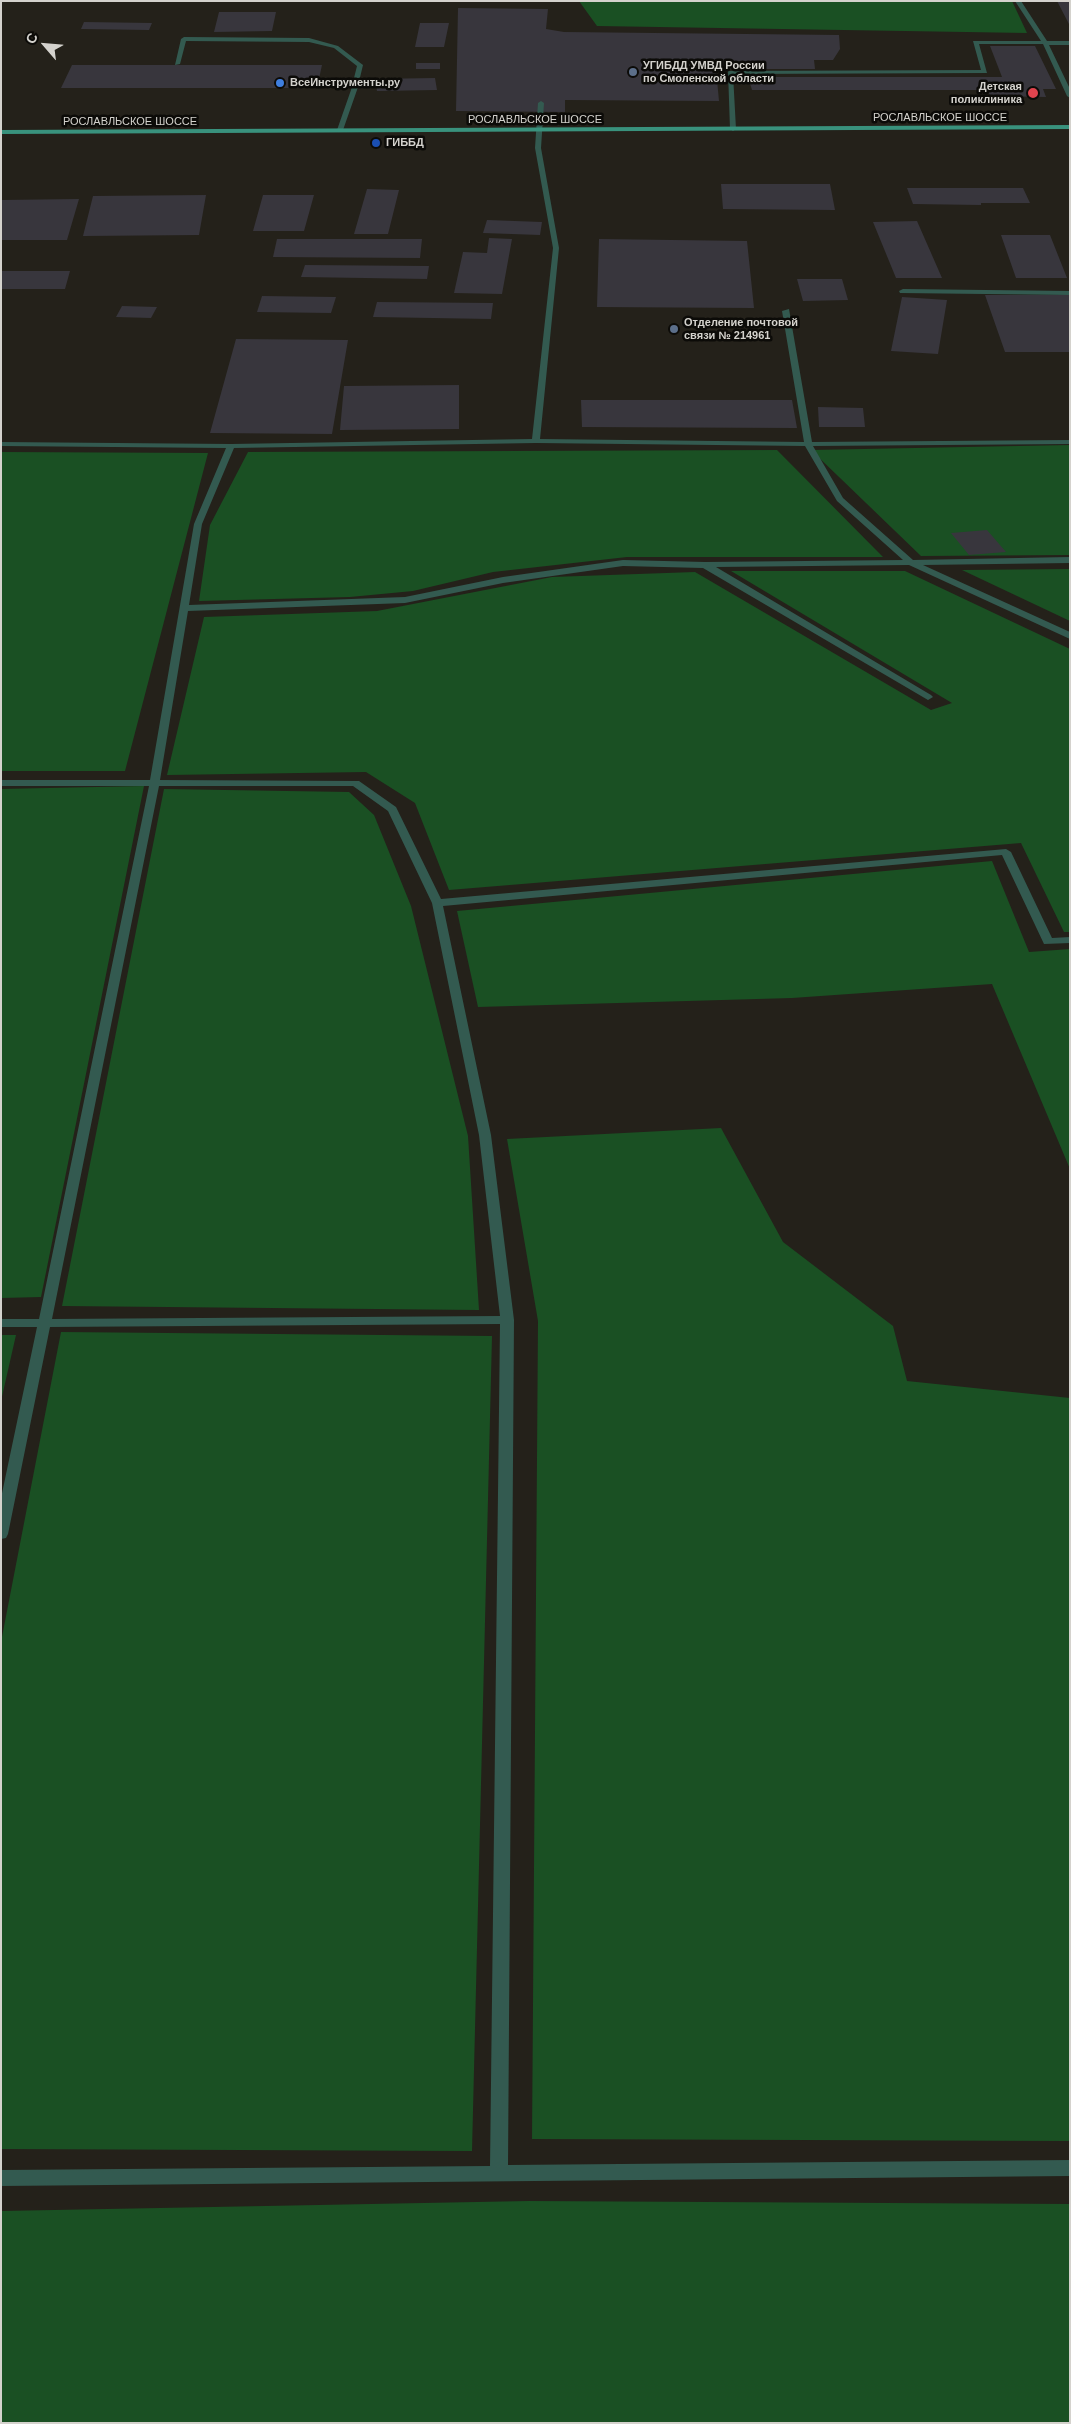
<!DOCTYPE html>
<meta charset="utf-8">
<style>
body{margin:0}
#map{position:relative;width:1071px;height:2424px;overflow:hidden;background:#24211a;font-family:Helvetica,sans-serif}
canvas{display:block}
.frame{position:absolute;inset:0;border:2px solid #d4d2cd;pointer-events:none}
.north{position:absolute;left:20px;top:20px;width:50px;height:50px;-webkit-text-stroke:4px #0c0b08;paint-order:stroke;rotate:297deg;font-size:14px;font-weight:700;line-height:20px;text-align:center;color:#d4d2cd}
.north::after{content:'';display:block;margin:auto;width:18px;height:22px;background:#d4d2cd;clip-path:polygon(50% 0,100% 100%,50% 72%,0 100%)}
</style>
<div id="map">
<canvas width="1071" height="2424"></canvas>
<div class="frame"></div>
<div class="north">С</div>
</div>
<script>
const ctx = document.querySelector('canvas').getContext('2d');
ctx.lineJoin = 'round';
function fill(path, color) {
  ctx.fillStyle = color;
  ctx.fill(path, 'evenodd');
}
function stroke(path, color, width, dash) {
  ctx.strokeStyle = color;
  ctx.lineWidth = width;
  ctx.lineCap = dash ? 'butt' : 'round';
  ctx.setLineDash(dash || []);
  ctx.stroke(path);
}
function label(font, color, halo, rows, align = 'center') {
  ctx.font = font + ' Helvetica,sans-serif';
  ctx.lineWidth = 5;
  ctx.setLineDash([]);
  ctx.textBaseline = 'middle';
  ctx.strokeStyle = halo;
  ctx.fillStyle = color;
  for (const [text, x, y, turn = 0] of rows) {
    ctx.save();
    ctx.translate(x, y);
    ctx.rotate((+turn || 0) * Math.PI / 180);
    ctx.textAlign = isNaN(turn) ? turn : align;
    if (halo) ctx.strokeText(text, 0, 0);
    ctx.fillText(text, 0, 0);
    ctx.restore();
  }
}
const green = new Path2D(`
 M579 1H1012L1027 33 597 26Z
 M1070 445V555L921 556 811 450Z
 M777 450 883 557H627L493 572 413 591 350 597 199 601 210 525 248 452Z
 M1 452 208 453 125 771H1Z
 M1070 569V621L962 570Z
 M731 571H905L1070 649V932H1064L1021 843 449 890 415 803 366 772 167 775 204 617 377 611 552 577 695 572 931 710 952 703Z
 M144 786 41 1297 1 1298V789Z
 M164 789 349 792 374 815 411 906 468 1136 479 1310 62 1306Z
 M992 861 1029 952 1070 949V1169L992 984 792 998 478 1007 457 911Z
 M721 1128 783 1242 893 1326 907 1381 1070 1398V2141L532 2139 538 1321 507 1139Z
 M61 1332 492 1336 472 2151 1 2149V1642Z
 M1 1335H16L1 1401Z
 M529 2201 1070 2204V2423H1V2211Z`);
const building = new Path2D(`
 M1057 1H1070V26Z
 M458 8 548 9 546 29 564 32 839 35 840 49 833 60H814L815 69H716L719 101 565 100V112L456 111Z
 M219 12H276L272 31 214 32Z
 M84 22 152 23 149 30 81 29Z
 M420 23H449L444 47H415Z
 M990 46H1035L1056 89H1043L1046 97 990 96 988 90H752L748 77H1002Z
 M416 63H440V69H416Z
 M72 65H322L317 88H61Z
 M435 78 437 90 377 91 375 79Z
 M721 184H830L835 210 723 209Z
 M907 188H1023L1030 203H981V205L913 204Z
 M367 189 399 190 388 234H354Z
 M206 195 199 235 83 236 93 196Z
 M263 195H314L304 231H253Z
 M79 199 67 240H1V200Z
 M487 220 542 222 540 235 483 233Z
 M917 221 942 278H896L873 222Z
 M1001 235H1050L1067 278H1016Z
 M489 238 512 239 502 294 454 293 463 252 487 253Z
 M277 239H422L420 258 273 257Z
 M599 239 747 241 754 308 597 307Z
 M305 265 429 266 427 279 301 277Z
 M1 271H70L65 289H1Z
 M797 279H842L848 300 803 301Z
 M985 295H1070V352H1005Z
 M262 296 336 297 331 313 257 312Z
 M902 297 947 300 938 354 891 351Z
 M377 302 493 303 491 319 373 317Z
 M122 306 157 307 151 318 116 317Z
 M236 339 348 340 332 434 210 433Z
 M459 385V429L340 430 344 386Z
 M581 400H792L797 428 582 427Z
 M818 407 863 408 865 427H819Z
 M987 530 1006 552 969 555 951 533Z`);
const lane = new Path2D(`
 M1015 1H1021L1047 41H1070V45H1049L1070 89V98L1067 96 1043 44H979L987 73 733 74 736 129 733 131 730 129 728 71 981 70 973 41H1041Z
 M184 37 309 38 338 46 363 65 357 90 343 130 340 132 337 130 351 90 357 66 334 48 309 42 186 41 180 64 175 65 181 39Z
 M541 101 544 103 541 148 559 248 540 439 804 442 782 311 789 309 812 442 1070 440V444L813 446 843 498 913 560 1070 557V563L923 565 1070 632V639L909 565 716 567 931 695 933 697 928 700 703 568 623 566 503 583 405 603 188 611 160 780 359 781 396 807 441 899 1006 849 1011 852 1052 938 1070 937V943L1044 944 1002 855 443 906 491 1135 514 1320 508 2165 1070 2160V2176L1 2186V2170L490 2166 500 1324 50 1327 8 1534 6 1538 1 1539V1498L37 1327H1V1319H39L149 786H1V780H150L194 524 226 448 1 446V442L231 444 532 439 553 248 535 148 538 103ZM536 443 805 446 837 501 903 560 705 562 623 560 503 577 405 597 189 605 202 524 234 448ZM159 786H353L388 811 432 903 479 1135 500 1316 52 1319Z
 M903 289 1070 291V295L900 293 899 291Z`);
const primary = new Path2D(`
 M1070 125V129L1 134V130Z`);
const markers = [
 [633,72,5,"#5c6f8a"],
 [280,83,5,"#3f7fe0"],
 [1033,93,6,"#e0444e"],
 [376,143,5,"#1a4fb4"],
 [674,329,5,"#5c6f8a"]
];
const farPoinames = [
 ["УГИБДД УМВД России",643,66],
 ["по Смоленской области",643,79],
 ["ВсеИнструменты.ру",290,83],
 ["Детская",1022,87,"right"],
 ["поликлиника",1022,100,"right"],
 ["ГИББД",386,143],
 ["Отделение почтовой",684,323],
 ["связи № 214961",684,336]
];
const farStreetnames = [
 ["РОСЛАВЛЬСКОЕ ШОССЕ",940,118],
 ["РОСЛАВЛЬСКОЕ ШОССЕ",535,120],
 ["РОСЛАВЛЬСКОЕ ШОССЕ",130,122]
];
fill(green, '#1a5023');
fill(building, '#38363d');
fill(lane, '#335a50');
fill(primary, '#39927d');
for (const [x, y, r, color] of markers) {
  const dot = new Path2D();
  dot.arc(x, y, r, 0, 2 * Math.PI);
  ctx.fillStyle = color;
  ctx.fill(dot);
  stroke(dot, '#0c0b08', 2);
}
label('bold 11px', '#d4d2cd', '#0c0b08', farPoinames, 'left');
label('11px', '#d4d2cd', '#0c0b08', farStreetnames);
</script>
